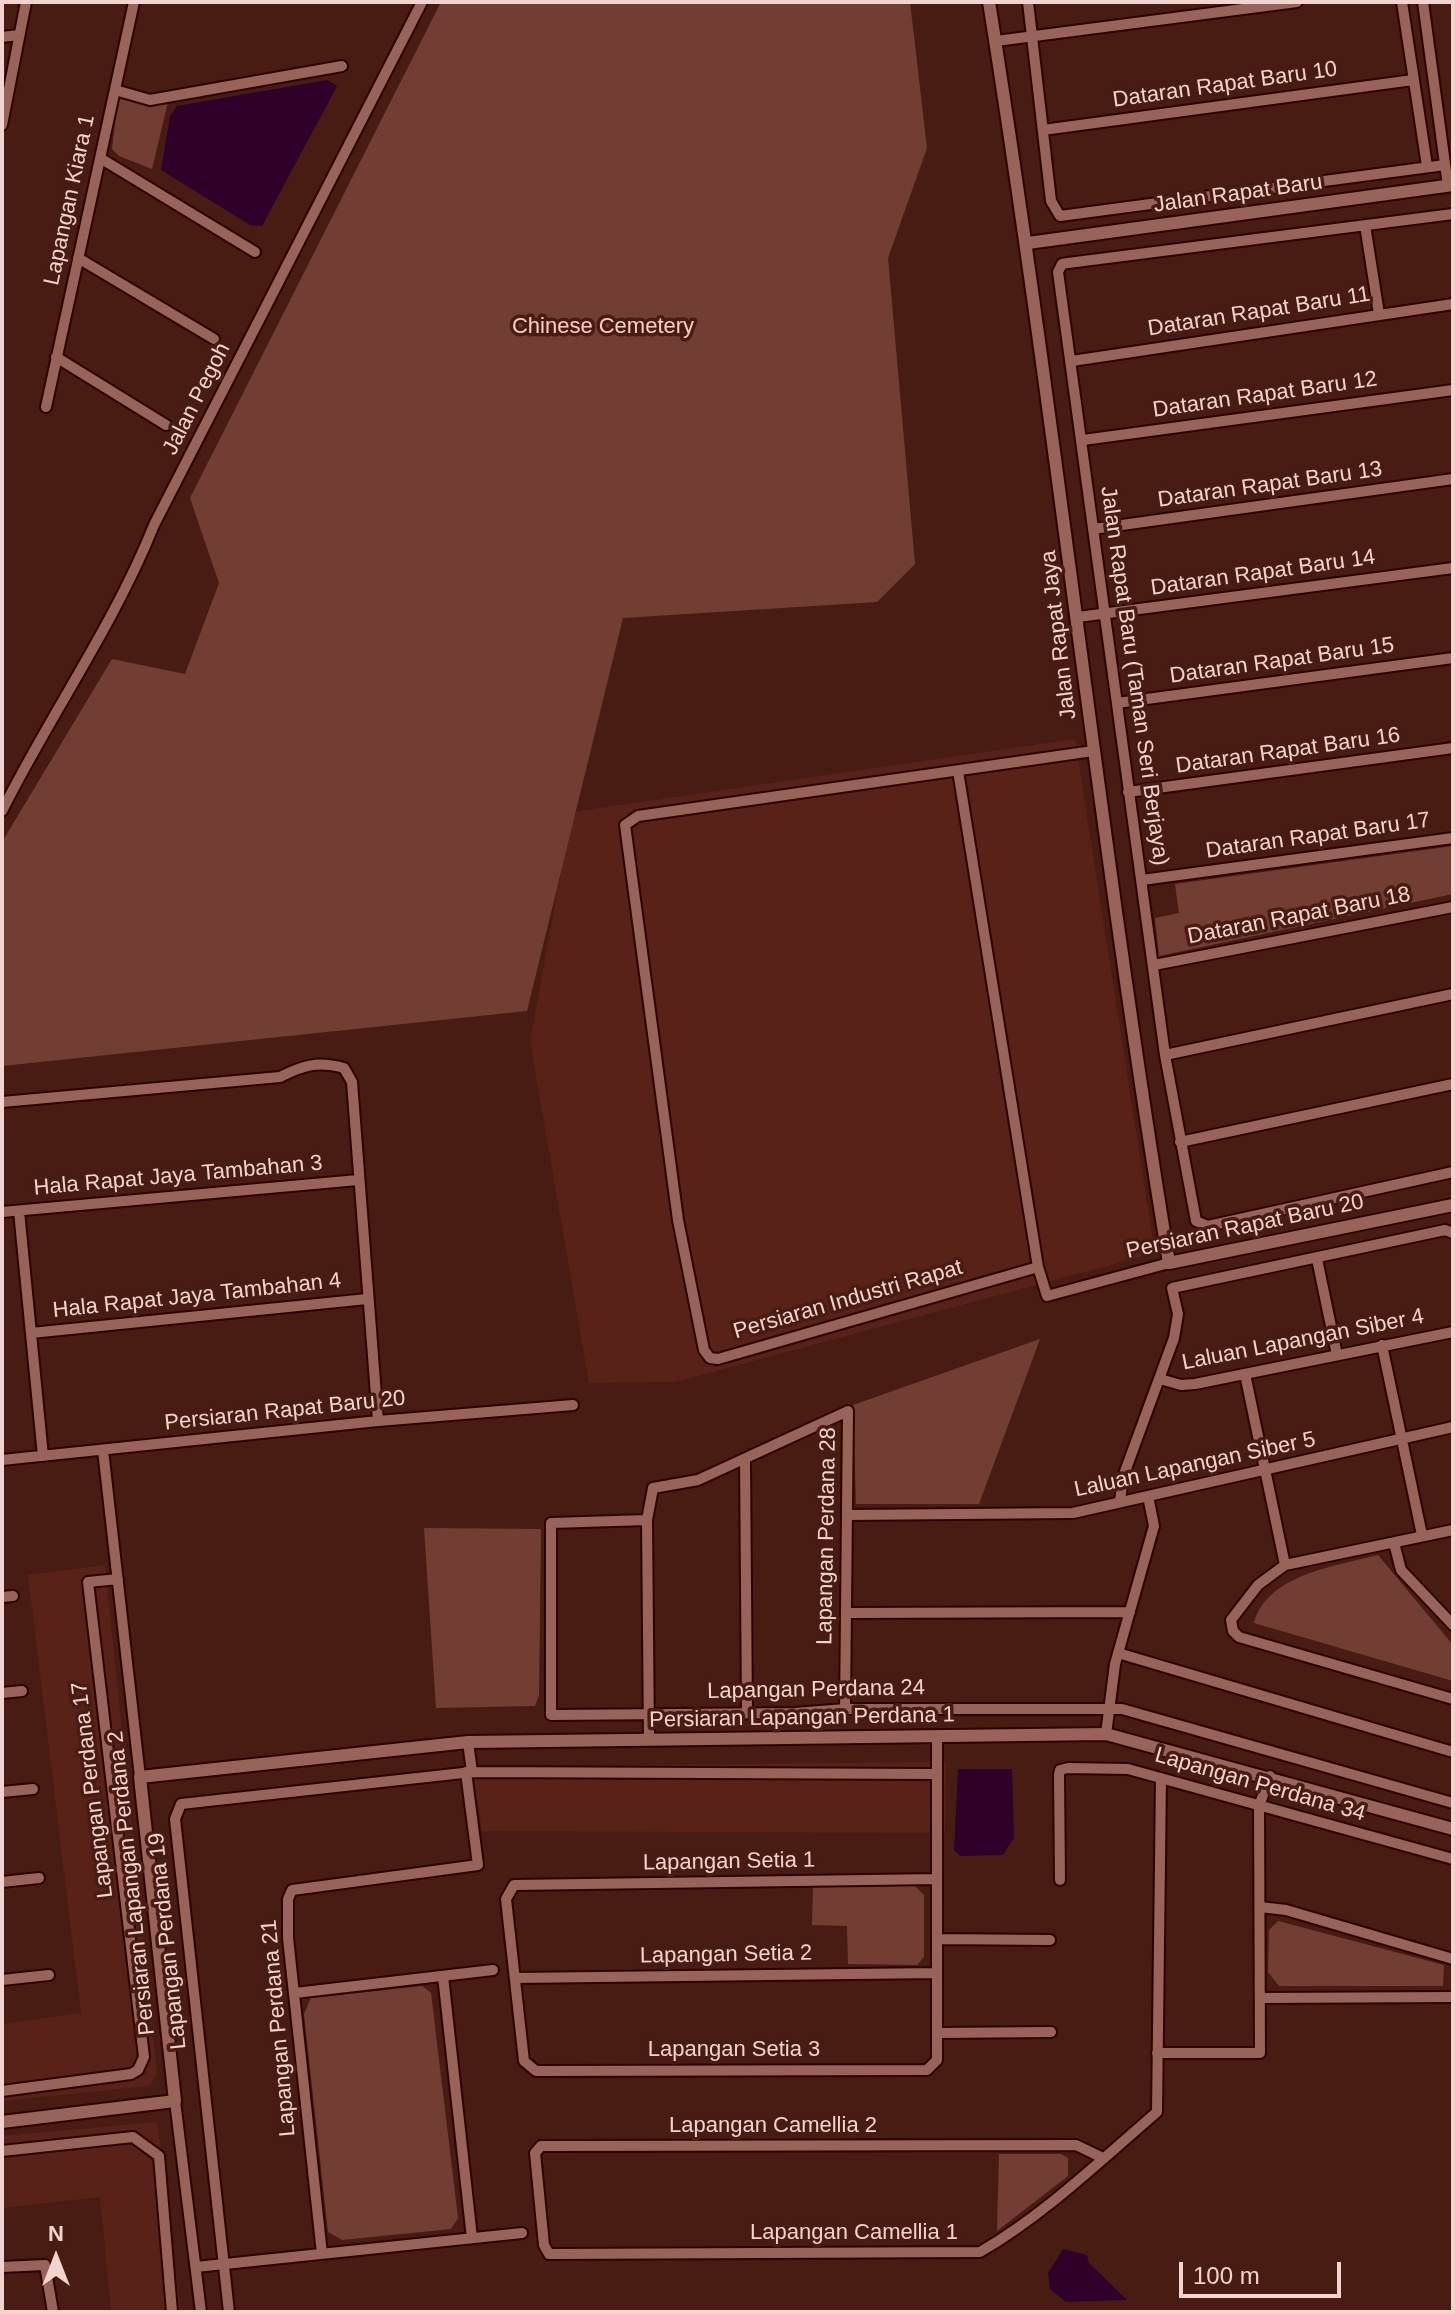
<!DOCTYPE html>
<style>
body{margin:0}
#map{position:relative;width:1455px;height:2314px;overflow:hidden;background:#491c13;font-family:Helvetica,sans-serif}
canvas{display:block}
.frame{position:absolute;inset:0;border:4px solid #f2d3cd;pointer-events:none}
.north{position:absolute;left:16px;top:2218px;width:80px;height:80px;-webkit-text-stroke:6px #491c13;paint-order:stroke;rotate:0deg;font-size:22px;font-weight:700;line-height:32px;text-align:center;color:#f2d3cd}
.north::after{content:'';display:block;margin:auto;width:28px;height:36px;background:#f2d3cd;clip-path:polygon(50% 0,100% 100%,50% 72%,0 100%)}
.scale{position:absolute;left:1179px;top:2262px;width:162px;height:36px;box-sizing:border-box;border:4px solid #f2d3cd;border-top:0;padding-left:10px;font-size:24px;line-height:28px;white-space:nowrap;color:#f2d3cd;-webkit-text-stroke:6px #491c13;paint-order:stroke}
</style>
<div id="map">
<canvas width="1455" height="2314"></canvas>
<div class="frame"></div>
<div class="north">N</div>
<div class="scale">100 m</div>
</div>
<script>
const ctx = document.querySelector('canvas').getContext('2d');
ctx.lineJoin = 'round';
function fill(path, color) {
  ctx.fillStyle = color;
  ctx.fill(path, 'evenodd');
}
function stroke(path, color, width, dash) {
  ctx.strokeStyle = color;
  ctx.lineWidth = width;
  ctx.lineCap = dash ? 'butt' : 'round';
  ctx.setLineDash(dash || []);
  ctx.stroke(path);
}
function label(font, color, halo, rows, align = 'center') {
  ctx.font = font + ' Helvetica,sans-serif';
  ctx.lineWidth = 7;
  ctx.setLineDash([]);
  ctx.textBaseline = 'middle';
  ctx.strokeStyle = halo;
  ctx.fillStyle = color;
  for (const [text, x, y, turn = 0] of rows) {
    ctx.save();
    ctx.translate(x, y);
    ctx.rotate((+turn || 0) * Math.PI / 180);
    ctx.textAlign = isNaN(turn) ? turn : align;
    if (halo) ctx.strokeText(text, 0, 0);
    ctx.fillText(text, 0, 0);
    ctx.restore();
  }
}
const built = new Path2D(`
 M1075 739 1155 1253 675 1382 589 1383 530 1041 572 812Z
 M105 1565 157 2074 148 2086 2 2101V2024L81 2013 28 1575Z
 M946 1762 945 1833 482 1831 472 1767Z
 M157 2122 181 2312H111L100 2197 2 2208V2136Z`);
const green = new Path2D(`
 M441 2H910L927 148 888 258 915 564 877 602 623 618 527 1011 2 1066V842L112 659 185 674 219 583 190 498Z
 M118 97 148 105 168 102 152 169 119 156 112 149Z
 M1453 846V894L1159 956 1155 918 1179 913 1175 884Z
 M1040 1339 979 1504H856L853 1405Z
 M424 1528 541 1529 539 1695 535 1706 436 1708Z
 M1378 1555 1453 1645V1681L1254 1623C1267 1574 1337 1566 1378 1555Z
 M813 1886H915L924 1895V1957L917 1965 848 1964 847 1926 812 1925Z
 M1278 1921 1444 1965 1443 1986H1279L1268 1972 1269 1930Z
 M422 1986 431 1993 458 2218 451 2229 342 2240 328 2232 304 2014 311 1998Z
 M999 2154H1061L1068 2158V2176L997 2231Z`);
const water = new Path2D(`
 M327 80 337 86 335 90 262 226 250 225 161 170 170 116 177 106Z
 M958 1769H1012L1014 1838 1003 1855 960 1856 954 1850Z
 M1063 2249 1087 2255 1089 2263 1127 2300 1066 2302 1050 2289 1048 2273Z`);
const minor = new Path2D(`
 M1028 2 1051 201 1060 216 1445 165
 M1402 2 1427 166
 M1423 2 1448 186
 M2 37 19 35
 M996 41 1297 2
 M115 90 150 100 342 66
 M2 125 26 2
 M1043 130 1413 80
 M100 158 255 252
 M1453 214 1068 263 1062 264 1058 272 1165 1055 1196 1221 1208 1226 1453 1172
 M1365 225 1379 314
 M78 258 214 339
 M56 357 166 425
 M1072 361 1453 304
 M46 407 134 2
 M1083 440 1453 390
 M1093 529 1453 479
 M1078 617 1453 568
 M1117 703 1453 658
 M958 771 1038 1267 718 1359 710 1358 704 1350 678 1220 625 825 638 816 1093 751
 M1128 792 1453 748
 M2 811C50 715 114 625 154 525L422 2
 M1142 880 1453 838
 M1154 965 1453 907
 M1165 1055 1453 994
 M2 1102 280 1077C304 1065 317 1061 344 1068L352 1082 378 1421
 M1180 1142 1453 1084
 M19 1211 43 1456
 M2 1212 358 1180
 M1317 1259 1337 1355
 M1038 1267 1047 1296 1169 1263
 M31 1333 367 1299
 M1382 1345 1422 1535
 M1245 1374 1285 1565
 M1160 1379 1181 1385 1195 1384 1453 1332
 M103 1450 140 1777
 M2 1460 378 1421 573 1405
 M745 1461 747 1713
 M1120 1501 1123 1477 1174 1338 1178 1314 1172 1288 1445 1230 1453 1233
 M847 1515 1073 1513 1453 1427
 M647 1520 551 1523V1715L795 1713 845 1709H1122L1453 1803
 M1453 1530 1285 1565 1258 1585 1231 1620 1233 1631 1239 1637 1453 1699
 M1394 1543 1401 1570 1453 1625
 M2 1597 13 1596
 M846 1613 1130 1612
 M1118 1653 1453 1752
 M2 1693 22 1691
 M1106 1734 1115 1664 1154 1526 1148 1496
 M937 1737C937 1784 937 1832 937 1879V2060L927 2070 536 2071 524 2061 506 1899 514 1885 937 1879
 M649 1740 647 1520 653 1488 698 1480 848 1411 845 1709
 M468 1742 472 1772
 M2 1792 33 1789
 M1060 1880 1059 1775 1060 1770 1068 1768 1128 1769 1453 1859
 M2 1882 39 1878
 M1260 1907 1286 1910 1453 1959
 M937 1939 1050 1940
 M443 1976 472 2238
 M515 1978 937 1973
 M2 1980 49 1975
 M295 1993 493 1970
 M1260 1998 1453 1997
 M937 2033 1051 2032
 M1157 2053H1260L1259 1806 1270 1776
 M2 2091 131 2074 138 2070 144 2057 88 1582 118 1579
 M175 2101 201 2312
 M2 2151 133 2137 159 2156 172 2312
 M1103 2158 1076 2145 541 2146 535 2153 544 2245 549 2254 980 2252C1044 2215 1100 2161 1157 2112L1161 1778
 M322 2254 288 1938V1899L292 1890 300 1889 478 1865 466 1772
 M2 2267 45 2265 53 2312
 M196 2267 522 2233
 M229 2312 175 1819 181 1804 472 1772 937 1774`);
const tertiary = new Path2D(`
 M989 2C1056 421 1100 844 1169 1263L1453 1205
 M1028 243 1453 185
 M2 2122 175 2101 140 1777 468 1742 1106 1734 1453 1829`);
const streetNames = [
 ["Dataran Rapat Baru 10",1225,85,-8],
 ["Jalan Rapat Baru",1238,194,-8],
 ["Lapangan Kiara 1",70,200,-78],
 ["Dataran Rapat Baru 11",1259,312,-9],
 ["Dataran Rapat Baru 12",1265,395,-8],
 ["Jalan Pegoh",197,399,-63],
 ["Dataran Rapat Baru 13",1270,485,-8],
 ["Dataran Rapat Baru 14",1263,573,-8],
 ["Jalan Rapat Jaya",1059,635,-97],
 ["Dataran Rapat Baru 15",1282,661,-8],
 ["Jalan Rapat Baru (Taman Seri Berjaya)",1134,676,82],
 ["Dataran Rapat Baru 16",1288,751,-8],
 ["Dataran Rapat Baru 17",1318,836,-8],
 ["Dataran Rapat Baru 18",1299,916,-11],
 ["Hala Rapat Jaya Tambahan 3",178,1176,-5],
 ["Persiaran Rapat Baru 20",1245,1227,-12],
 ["Hala Rapat Jaya Tambahan 4",197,1296,-6],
 ["Persiaran Industri Rapat",848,1300,-16],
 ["Laluan Lapangan Siber 4",1303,1340,-11],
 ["Persiaran Rapat Baru 20",285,1411,-6],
 ["Laluan Lapangan Siber 5",1195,1465,-12],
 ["Lapangan Perdana 28",827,1536,-89],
 ["Lapangan Perdana 24",816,1690,-1],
 ["Persiaran Lapangan Perdana 1",802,1718,-1],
 ["Lapangan Perdana 34",1260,1785,16],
 ["Lapangan Perdana 17",93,1790,-97],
 ["Lapangan Setia 1",729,1862,-1],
 ["Persiaran Lapangan Perdana 2",132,1883,-96],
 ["Lapangan Perdana 19",168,1941,-96],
 ["Lapangan Setia 2",726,1955,-1],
 ["Lapangan Perdana 21",279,2028,-95],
 ["Lapangan Setia 3",734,2050],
 ["Lapangan Camellia 2",773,2126],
 ["Lapangan Camellia 1",854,2233]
];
const parkNames = [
 ["Chinese Cemetery",603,327]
];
fill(built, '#582218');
fill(green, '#723e34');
fill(water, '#2e002a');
stroke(minor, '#2d0300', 14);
stroke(tertiary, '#2d0300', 16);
stroke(minor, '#986358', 10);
stroke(tertiary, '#986358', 12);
label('22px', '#f2d3cd', '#491c13', streetNames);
label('22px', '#feccc1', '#491c13', parkNames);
</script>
